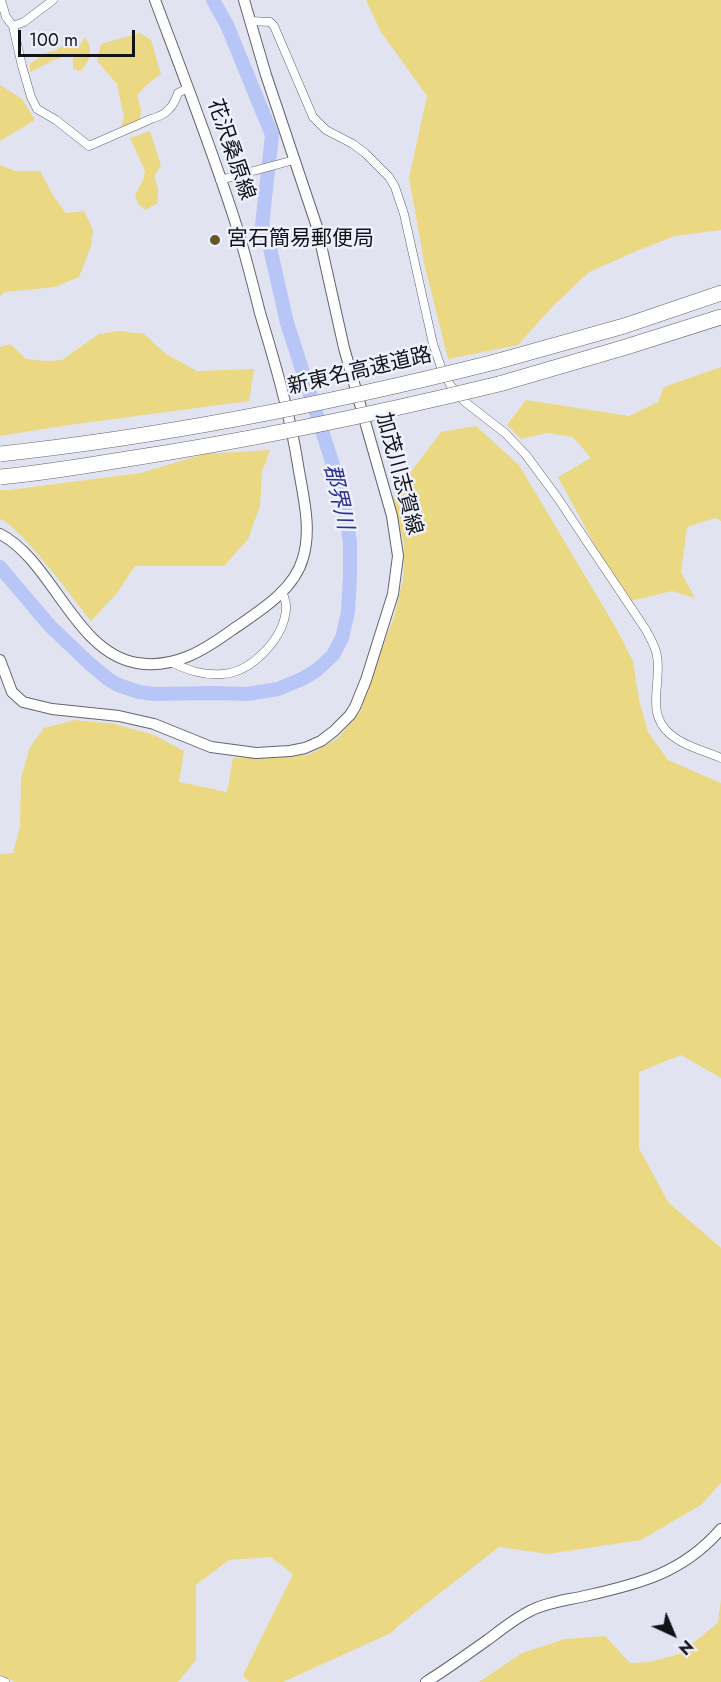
<!DOCTYPE html>
<meta charset="utf-8">
<style>
body{margin:0}
#map{position:relative;width:721px;height:1682px;overflow:hidden;background:#e1e4f0;font-family:Jost,sans-serif}
canvas{display:block}
.north{position:absolute;left:643px;top:1604px;width:60px;height:60px;-webkit-text-stroke:4px #eef1fd;paint-order:stroke;rotate:136deg;font-size:16px;font-weight:700;line-height:24px;text-align:center;color:#121317}
.north::after{content:'';display:block;margin:auto;width:21px;height:27px;background:#121317;clip-path:polygon(50% 0,100% 100%,50% 72%,0 100%)}
.scale{position:absolute;left:18px;top:30px;width:117px;height:27px;box-sizing:border-box;border:3px solid #121317;border-top:0;padding-left:8px;font-size:18px;line-height:21px;white-space:nowrap;color:#121317;-webkit-text-stroke:4px #eef1fd;paint-order:stroke}
</style>
<div id="map">
<canvas width="721" height="1682"></canvas>
<div class="north">N</div>
<div class="scale">100 m</div>
</div>
<script>
const ctx = document.querySelector('canvas').getContext('2d');
ctx.lineJoin = 'round';
function fill(path, color) {
  ctx.fillStyle = color;
  ctx.fill(path, 'evenodd');
}
function stroke(path, color, width, dash) {
  ctx.strokeStyle = color;
  ctx.lineWidth = width;
  ctx.lineCap = dash ? 'butt' : 'round';
  ctx.setLineDash(dash || []);
  ctx.stroke(path);
}
function label(font, color, halo, rows, align = 'center') {
  ctx.font = font + ' Jost,"Noto Sans JP",sans-serif';
  ctx.lineWidth = 5;
  ctx.setLineDash([]);
  ctx.textBaseline = 'middle';
  ctx.strokeStyle = halo;
  ctx.fillStyle = color;
  for (const [text, x, y, turn = 0] of rows) {
    ctx.save();
    ctx.translate(x, y);
    ctx.rotate((+turn || 0) * Math.PI / 180);
    ctx.textAlign = isNaN(turn) ? turn : align;
    if (halo) ctx.strokeText(text, 0, 0);
    ctx.fillText(text, 0, 0);
    ctx.restore();
  }
}
const green = new Path2D(`
 M366 0H721V230L675 236 639 250 589 272 553 306 518 345 448 359 425 267 409 178 427 96 381 32Z
 M140 33 151 40 161 74 149 83 137 95 141 109 140 122 120 129 124 118 117 84 97 61 101 44Z
 M85 37C94 52 91 58 81 71L73 69V53L52 61 30 72V64L45 53 56 50 65 45H80Z
 M0 85 22 99 35 120 0 141Z
 M150 131 161 166 154 176 158 188V203L145 210 138 204 135 195 143 180 145 171 130 138Z
 M0 165 15 171H40L54 197 66 213 84 211 93 230 91 246 79 277 55 287 5 292 0 296Z
 M120 331 144 334 166 354 197 371 254 369 249 401 69 425 0 436V347L10 344 26 359 46 361 62 360 99 334Z
 M721 367V521L715 518 687 527 681 572 695 598 672 591 626 602 558 477 591 458 573 437 547 433 521 439 507 425 526 400 629 416 658 402 664 387Z
 M476 426 519 465 616 628 633 661 639 700 648 732 668 760 721 783V1078L681 1055 639 1072V1148L668 1202 721 1248V1483L701 1505 641 1540 548 1554 499 1547 399 1625 391 1633 283 1682H249L243 1675 293 1574 271 1557 229 1560 196 1585V1660L178 1682H15L0 1674V854L13 853 20 827 21 778 30 747 44 728 74 720 115 724 154 735 184 751 179 782 227 792 233 758 308 755 337 739 360 712 374 669 394 617 403 579 404 543 392 501 410 473 441 432Z
 M270 450 262 472 260 506 248 539 224 566H135L117 593 91 621C76 602 19 525 0 519V490H9L141 473 204 454Z
 M721 1599V1682H479L522 1653 565 1639 605 1636 630 1663 650 1662 679 1654 718 1623Z`);
const river = new Path2D(`
 M0 567 50 626 90 664 108 679 118 685 139 692 154 694 213 693 247 694 278 689 304 678 317 670 333 655 342 638 348 612 350 576V542L345 511 334 468 287 323 270 248 262 225 272 135 227 25 213 0`);
const minor = new Path2D(`
 M1 0 6 17 13 26 22 66 31 97 37 109 56 120 89 146 151 119C166 115 173 108 178 93L188 88
 M251 21 270 22 274 26 313 117 326 130 353 144 365 153 389 177 395 187 404 214 433 344 443 373 451 386 465 402 505 433 526 455 557 497 646 630C650 638 656 647 657 656 662 683 645 713 670 734 684 746 705 751 721 758
 M13 26 24 22 53 0
 M220 180 294 160
 M170 662C188 670 203 676 223 674 252 672 284 638 286 609 287 603 284 597 282 591
 M0 1680 5 1682`);
const tertiary = new Path2D(`
 M426 1682C447 1669 466 1655 486 1641 501 1630 515 1618 532 1610 548 1602 567 1600 585 1596 639 1584 683 1573 721 1529`);
const secondary = new Path2D(`
 M0 534C52 560 75 653 137 663 174 669 203 651 232 630 258 612 294 591 303 558 312 528 303 496 298 465 290 414 275 363 260 313 252 281 244 249 234 218 210 144 182 72 155 0
 M0 660 12 692 23 702 52 709 119 716 154 724 211 747 256 753 290 751 305 748 321 741 334 731 350 715 355 707 366 680 393 594 398 556 392 516 344 348 317 227 266 75 244 0`);
const motorway = new Path2D(`
 M495 362 624 326 721 293
 M499 384 626 347 721 317`);
const motorwayBridge = new Path2D(`
 M0 454C167 436 332 403 495 362
 M0 477C42 473 85 466 127 459 252 440 375 414 499 384`);
const markers = [
 [215,240,6,"#645925"]
];
const streetNames = [
 ["花沢桑原線",230,150,71],
 ["新東名高速道路",360,372,-13],
 ["加茂川志賀線",398,474,75]
];
const poiNames = [
 ["宮石簡易郵便局",227,240]
];
const waterNames = [
 ["郡界川",337,497,77]
];
fill(green, '#ead883');
stroke(river, '#b8c5f7', 14);
stroke(minor, '#62656f', 9);
stroke(tertiary, '#62656f', 12);
stroke(secondary, '#62656f', 12);
stroke(motorway, '#62656f', 16);
stroke(minor, '#fff', 8);
stroke(tertiary, '#fff', 10);
stroke(secondary, '#fff', 10);
stroke(motorway, '#fff', 15);
stroke(motorwayBridge, '#62656f', 16, []);
stroke(motorwayBridge, '#fff', 15);
for (const [x, y, r, color] of markers) {
  const dot = new Path2D();
  dot.arc(x, y, r, 0, 2 * Math.PI);
  ctx.fillStyle = color;
  ctx.fill(dot);
  stroke(dot, '#eef1fd', 2);
}
label('21px', '#121317', '#eef1fd', streetNames);
label('21px', '#121317', '#eef1fd', poiNames, 'left');
label('italic 22px', '#2c318d', '#eef1fd', waterNames);
</script>
